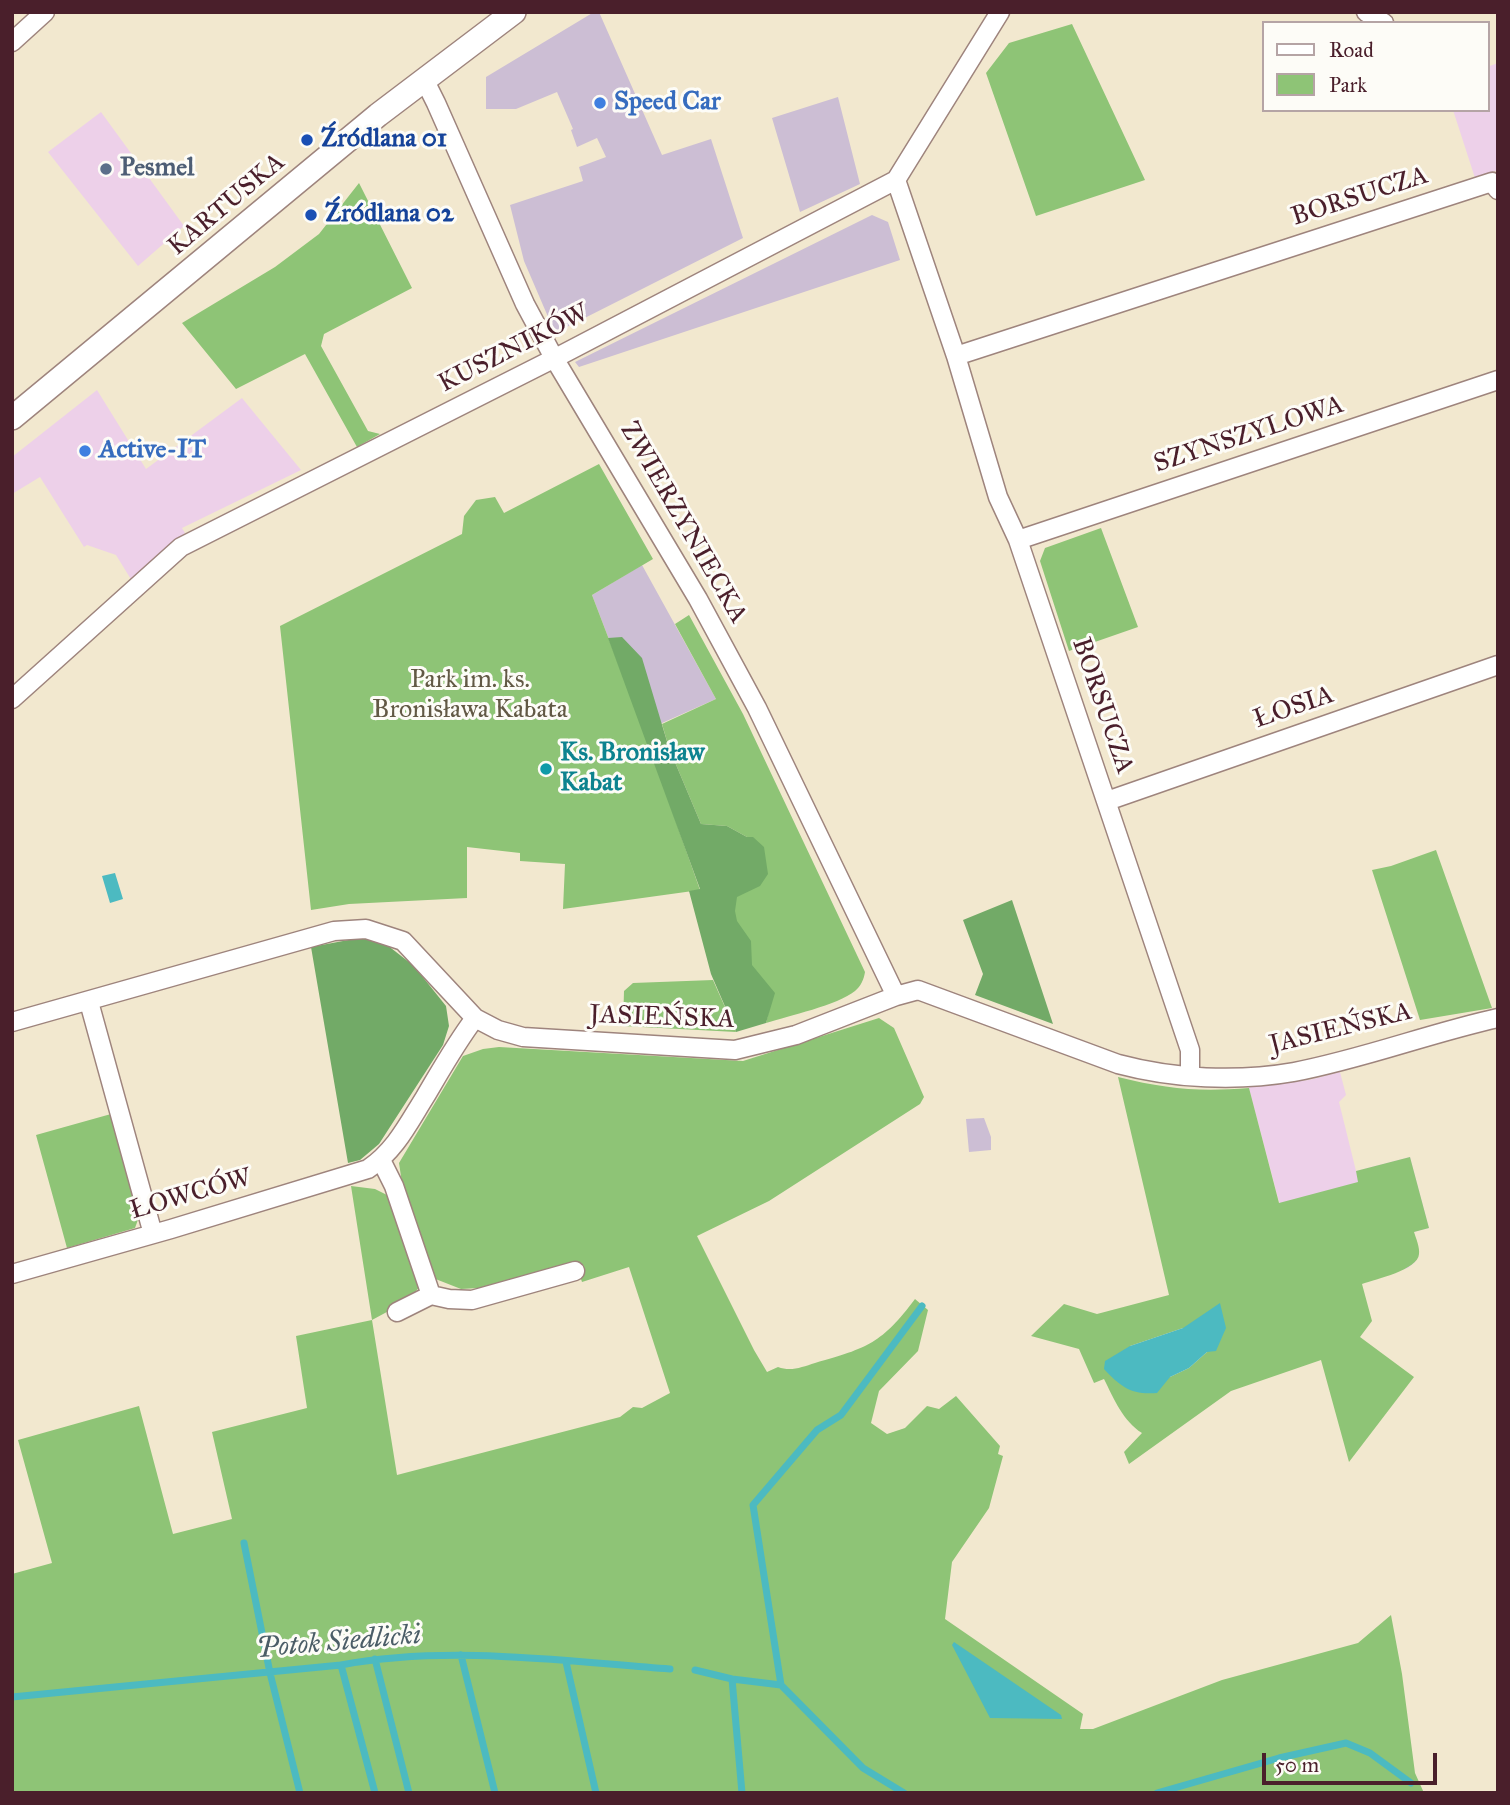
<!DOCTYPE html>
<meta charset="utf-8">
<style>
body{margin:0}
#map{position:relative;width:1510px;height:1805px;overflow:hidden;background:#f2e8cf;font-family:"IM FELL Great Primer",serif}
canvas{display:block}
.frame{position:absolute;inset:0;border:14px solid #4a1f2b;pointer-events:none}
.legend{position:absolute;left:1262px;top:21px;width:228px;height:91px;box-sizing:border-box;background:#fdfcf7;border:2px solid #b5a4a5;margin:0;padding:9px 12px;list-style:none;font-size:21px;color:#4a1f2b}
.legend li{display:flex;align-items:center;gap:14px;height:35px}
.legend b{width:35px;border:2px solid #b5a4a5}
.scale{position:absolute;left:1262px;top:1753px;width:175px;height:32px;box-sizing:border-box;border:4px solid #4a1f2b;border-top:0;padding-left:9px;font-size:21px;line-height:24px;white-space:nowrap;color:#4a1f2b;-webkit-text-stroke:5px #fdfcf7;paint-order:stroke}
</style>
<div id="map">
<canvas width="1510" height="1805"></canvas>
<div class="frame"></div>
<ul class="legend">
<li><b style="height:9px;background:#fff"></b>Road</li>
<li><b style="height:19px;background:#8ec476"></b>Park</li>
</ul>
<div class="scale">50 m</div>
</div>
<script>
const ctx = document.querySelector('canvas').getContext('2d');
ctx.lineJoin = 'round';
function fill(path, color) {
  ctx.fillStyle = color;
  ctx.fill(path, 'evenodd');
}
function stroke(path, color, width, dash) {
  ctx.strokeStyle = color;
  ctx.lineWidth = width;
  ctx.lineCap = dash ? 'butt' : 'round';
  ctx.setLineDash(dash || []);
  ctx.stroke(path);
}
function label(font, color, halo, rows, align = 'center') {
  ctx.font = font + ' "IM FELL Great Primer",serif';
  ctx.lineWidth = 6;
  ctx.setLineDash([]);
  ctx.textBaseline = 'middle';
  ctx.strokeStyle = halo;
  ctx.fillStyle = color;
  for (const [text, x, y, turn = 0] of rows) {
    ctx.save();
    ctx.translate(x, y);
    ctx.rotate((+turn || 0) * Math.PI / 180);
    ctx.textAlign = isNaN(turn) ? turn : align;
    if (halo) ctx.strokeText(text, 0, 0);
    ctx.fillText(text, 0, 0);
    ctx.restore();
  }
}
const built = new Path2D(`
 M1498 63V170L1475 178 1453 110H1487V67Z
 M101 112 184 226 138 266 48 152Z
 M97 390 146 469 242 398 301 470 182 528 185 533 132 581 116 555 87 545 84 547 40 477 12 494V457Z
 M1340 1072 1346 1095 1339 1102 1356 1171 1410 1157 1429 1228 1414 1232 1419 1254 1415 1262 1408 1268 1305 1300 1248 1085 1309 1080Z`);
const industrial = new Path2D(`
 M594 12H599L662 155 711 139 743 238 555 333 524 261 510 205 583 181 579 167 606 157 597 138 577 147 571 130 573 129 557 92 516 109H486V77Z
 M838 97 860 184 800 212 772 118Z
 M872 215 888 222 900 260 579 367 575 362Z
 M642 565 716 699 644 731 592 595Z
 M984 1118 991 1137V1150L969 1152 966 1119Z`);
const green = new Path2D(`
 M1072 24 1145 180 1036 216 986 73 1009 43Z
 M359 183 412 288 324 334 321 346 368 431 380 434 357 447 305 354 236 389 182 323 275 267 319 234Z
 M599 464 653 559 592 595 644 731 700 890 563 909 565 864 520 861V853L467 847V898L349 904 311 910 280 626 462 534 464 516 476 500 495 497 504 513Z
 M1101 528 1138 627 1069 651 1040 561 1045 548Z
 M689 615 743 714 865 972C864 979 861 986 855 991 838 1005 788 1016 766 1023L770 1006 718 948 747 837 727 826 701 824 669 748 662 724 716 699 675 624Z
 M1436 850 1492 1008 1420 1020 1372 870 1391 866Z
 M713 980 736 1032 623 1026 624 991 633 983Z
 M879 1018 894 1028 924 1097 920 1104 769 1201 697 1236 754 1350 767 1372 778 1367C791 1372 802 1367 815 1363 868 1348 882 1343 915 1299L928 1310 918 1351 879 1391 871 1423 887 1434 905 1428 927 1406 939 1409 956 1396 1000 1446 998 1454 1003 1456 989 1508 952 1562 945 1619 1083 1714 1080 1729H1093L1222 1680 1358 1643 1391 1615 1402 1674 1415 1773 1424 1793H12V1574L52 1563 18 1440 139 1406 173 1534 232 1519 212 1432 307 1408 296 1336 372 1320 351 1186 375 1189 391 1197 420 1286 409 1300 372 1320 397 1475 620 1417 633 1407 642 1408 670 1393 629 1267 582 1282 576 1264 479 1288 461 1289 433 1278 402 1183 399 1163 463 1056 483 1049 499 1047 743 1061Z
 M1118 1077C1166 1089 1199 1092 1249 1088L1279 1203 1358 1182 1356 1171 1410 1157 1429 1228 1414 1232C1416 1238 1420 1248 1419 1254 1418 1270 1376 1279 1362 1284L1372 1321 1360 1337 1414 1377 1349 1462 1321 1360 1231 1391 1129 1464 1124 1452 1142 1433C1123 1421 1114 1399 1104 1379L1094 1383 1079 1349 1031 1336 1064 1304 1097 1314 1169 1295ZM1183 1328 1207 1352 1189 1368 1170 1377 1130 1346Z
 M111 1114 140 1214 135 1228 67 1248 36 1135Z`);
const forest = new Path2D(`
 M622 637 642 658 669 748 701 824 727 826 747 837H753L764 847 768 874 760 886 737 897 735 911 737 921 751 941 752 965 775 993 766 1023 736 1032 711 974 689 891 700 889 608 638Z
 M1012 900 1053 1024 975 995 983 974 963 920Z
 M359 938 382 941 414 966 446 1006 449 1026 443 1045 379 1144 360 1160 348 1163 311 947Z`);
const water = new Path2D(`
 M115 873 123 899 110 903 102 876Z
 M1220 1303 1226 1328 1216 1351 1207 1352 1189 1368 1170 1377 1157 1393C1131 1395 1121 1387 1104 1369L1105 1361 1130 1346 1183 1328Z
 M954 1642 1061 1715 1062 1719 990 1718 952 1645Z`);
const stream = new Path2D(`
 M244 1543 270 1673 300 1793
 M461 1655 495 1793
 M375 1659 409 1793
 M566 1662 596 1793
 M341 1665 375 1793
 M695 1670 732 1679 781 1685 863 1768 904 1793
 M732 1679 742 1793
 M781 1685 753 1505 817 1430 841 1415 922 1306
 M12 1697 341 1665C449 1645 562 1661 670 1669
 M1157 1793 1279 1758 1346 1743 1370 1753 1411 1783`);
const minor = new Path2D(`
 M1366 12 1384 23
 M12 42 45 12
 M424 79 436 103 525 304 554 358 698 599 757 708 896 996
 M896 180 956 356 998 497 1018 540 1190 1050V1075
 M956 356 1492 182 1498 190
 M1018 540 1498 380
 M12 699 181 547 563 354 896 180 1000 12
 M1107 801 1498 665
 M89 1002 153 1234
 M12 1022 334 931 366 929 403 941 475 1018 498 1030 523 1037 735 1050 796 1035 896 996 918 990 1118 1064C1174 1079 1237 1082 1294 1072 1363 1059 1430 1033 1498 1018
 M381 1160 394 1186 431 1295 449 1299 472 1300 575 1271
 M12 1274 171 1229 368 1169C395 1151 408 1124 425 1097 441 1070 456 1043 475 1018
 M397 1312 431 1295`);
const tertiary = new Path2D(`
 M12 418 378 115 514 12`);
const markers = [
 [600,103,7,"#3f7fe0"],
 [307,140,7,"#1a4fb4"],
 [106,169,7,"#5c6f8a"],
 [311,215,7,"#1a4fb4"],
 [85,451,7,"#3f7fe0"],
 [546,769,7,"#0f9aa8"]
];
const shopNames = [
 ["Speed Car",614,103],
 ["Active-IT",99,451]
];
const transitNames = [
 ["Źródlana 01",321,140],
 ["Źródlana 02",325,215]
];
const serviceNames = [
 ["Pesmel",120,169]
];
const streetNames = [
 ["BORSUCZA",1360,197,-18],
 ["KARTUSKA",227,205,-40],
 ["KUSZNIKÓW",514,349,-27],
 ["SZYNSZYLOWA",1249,435,-18],
 ["ZWIERZYNIECKA",683,523,60],
 ["BORSUCZA",1102,706,71],
 ["ŁOSIA",1294,708,-19],
 ["JASIEŃSKA",662,1018,2],
 ["JASIEŃSKA",1341,1029,-14],
 ["ŁOWCÓW",191,1195,-16]
];
const parkNames = [
 ["Park im. ks.",470,681],
 ["Bronisława Kabata",470,711]
];
const cultureNames = [
 ["Ks. Bronisław",560,754],
 ["Kabat",560,784]
];
const waterNames = [
 ["Potok Siedlicki",339,1643,-5]
];
fill(built, '#edd0e9');
fill(industrial, '#ccbed4');
fill(green, '#8ec476');
fill(forest, '#72aa67');
fill(water, '#4cbac1');
stroke(stream, '#4cbac1', 7);
stroke(minor, '#9e847d', 21);
stroke(tertiary, '#9e847d', 26);
stroke(minor, '#fff', 18);
stroke(tertiary, '#fff', 23);
for (const [x, y, r, color] of markers) {
  const dot = new Path2D();
  dot.arc(x, y, r, 0, 2 * Math.PI);
  ctx.fillStyle = color;
  ctx.fill(dot);
  stroke(dot, '#fdfcf7', 2.5);
}
label('bold 26px', '#366cbe', '#fdfcf7', shopNames, 'left');
label('bold 26px', '#164399', '#fdfcf7', transitNames, 'left');
label('bold 26px', '#4e5e75', '#fdfcf7', serviceNames, 'left');
label('26px', '#4a1f2b', '#fdfcf7', streetNames);
label('26px', '#625945', '#fdfcf7', parkNames);
label('bold 26px', '#0d838f', '#fdfcf7', cultureNames, 'left');
label('italic 28px', '#4b5d67', '#fdfcf7', waterNames);
</script>
